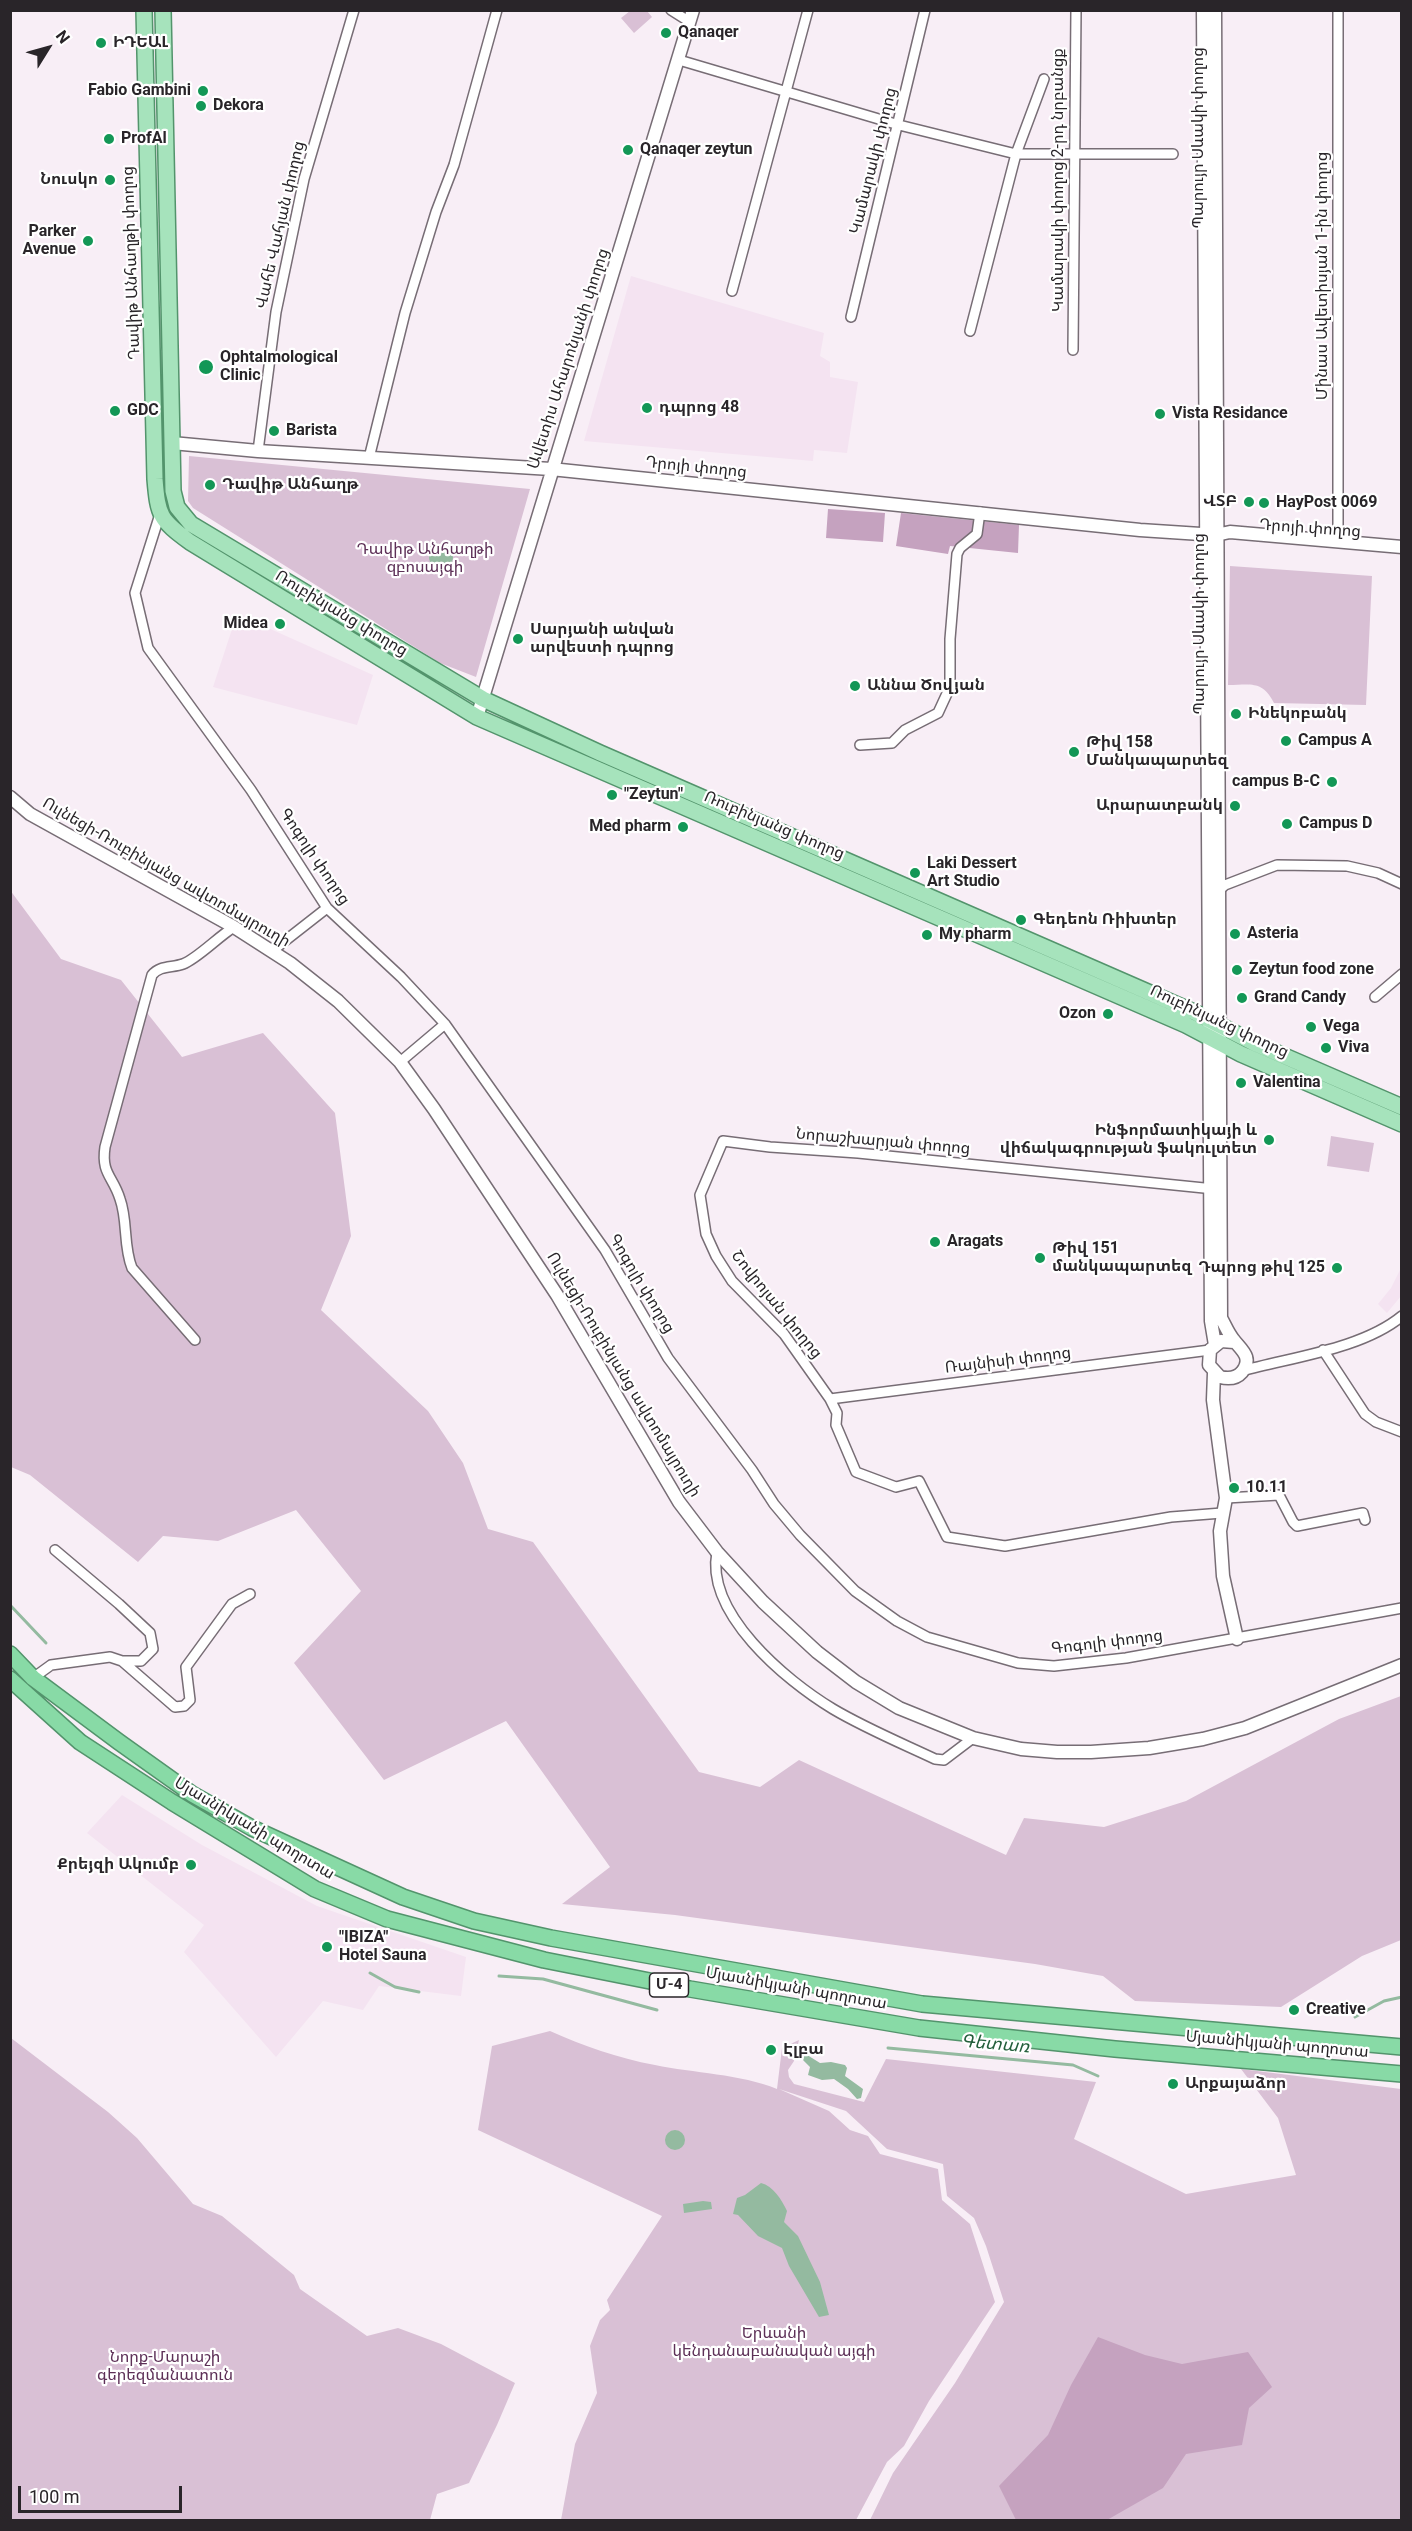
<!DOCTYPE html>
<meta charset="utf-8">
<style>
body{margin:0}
#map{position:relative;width:1412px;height:2531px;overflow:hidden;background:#f8eef6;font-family:Roboto,sans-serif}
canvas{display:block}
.frame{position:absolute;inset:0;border:12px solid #292529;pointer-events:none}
.north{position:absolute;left:18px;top:18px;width:60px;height:60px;-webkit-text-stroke:4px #fff;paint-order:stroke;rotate:53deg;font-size:16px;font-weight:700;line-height:24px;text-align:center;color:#292529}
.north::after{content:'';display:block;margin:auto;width:21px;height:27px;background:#292529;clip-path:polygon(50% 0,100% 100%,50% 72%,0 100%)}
.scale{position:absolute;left:18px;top:2486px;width:164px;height:27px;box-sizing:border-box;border:3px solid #292529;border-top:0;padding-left:8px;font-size:18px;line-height:21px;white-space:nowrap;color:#292529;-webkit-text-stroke:4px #fff;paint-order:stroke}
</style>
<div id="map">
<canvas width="1412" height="2531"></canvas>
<div class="frame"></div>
<div class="north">N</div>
<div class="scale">100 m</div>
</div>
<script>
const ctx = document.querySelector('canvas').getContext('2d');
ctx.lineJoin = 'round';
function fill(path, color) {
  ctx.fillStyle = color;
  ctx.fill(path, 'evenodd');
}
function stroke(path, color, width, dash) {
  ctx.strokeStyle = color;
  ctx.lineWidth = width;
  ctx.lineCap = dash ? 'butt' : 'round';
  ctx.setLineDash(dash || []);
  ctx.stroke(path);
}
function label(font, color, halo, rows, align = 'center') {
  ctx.font = font + ' Roboto,"Noto Sans Armenian",sans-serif';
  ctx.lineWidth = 4.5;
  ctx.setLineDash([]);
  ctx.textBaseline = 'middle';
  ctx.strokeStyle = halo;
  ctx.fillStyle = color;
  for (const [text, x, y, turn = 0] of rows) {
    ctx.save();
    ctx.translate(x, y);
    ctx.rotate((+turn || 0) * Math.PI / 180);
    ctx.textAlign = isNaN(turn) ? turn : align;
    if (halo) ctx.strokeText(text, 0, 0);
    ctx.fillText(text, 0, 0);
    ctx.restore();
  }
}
const built = new Path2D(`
 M631 276 824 333 820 356 830 362V377L858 382 847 453 814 450 813 461 584 441Z
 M237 614 373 675 357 725 213 687Z
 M1401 1246V1296L1387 1313 1378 1304 1391 1288 1400 1270Z
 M122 1795 202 1845 317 1906 466 1957 461 1996 379 1986 363 2010 323 2001 276 2057 184 1952 204 1925 87 1833Z`);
const green = new Path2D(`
 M630 11H647L652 17 634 33 621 18Z
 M189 456 530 489 476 677 440 663 193 508 188 501Z
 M1230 566 1372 576 1366 705 1274 703C1262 680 1251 685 1228 685Z
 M10 890 61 959 121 980 182 1057 263 1033 335 1113 351 1236 321 1310 428 1411 463 1463 488 1529 533 1542 699 1772 760 1787 799 1760 1006 1855 1024 1818 1104 1827 1186 1801 1339 1719 1401 1696V1940L1362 1956 1281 2007 1135 2001 1103 1976 1035 1964 675 1915 562 1904 610 1867 506 1721 384 1780 294 1663 361 1591 296 1510 218 1541 163 1536 138 1562 30 1475 11 1467Z
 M1331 1136 1374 1143 1369 1172 1327 1166Z
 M550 2031C584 2046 617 2058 655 2065 693 2073 741 2074 777 2089L782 2048 799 2040 794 2061 788 2070 789 2077 794 2084 864 2102 886 2059 1096 2082 1074 2139 1186 2194 1296 2175 1278 2118 1241 2069 1401 2089V2520H870L893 2473 955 2383 1004 2302 986 2246 974 2218 947 2196 943 2164 887 2149 846 2111 779 2089 829 2111 850 2130 868 2136 880 2154 938 2169 942 2200 970 2224 995 2302 929 2401 904 2446 887 2462 856 2520H561L575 2444 597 2393 590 2346 600 2320 610 2310 607 2300 662 2216 478 2130 492 2046Z
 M11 2038 108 2112 137 2138 193 2204 222 2216 294 2275 300 2289 367 2336 398 2328 441 2344 515 2383 497 2425 469 2483 437 2494 430 2520H11Z`);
const forest = new Path2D(`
 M828 509 885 513 883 542 826 538Z
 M901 513 1019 525 1018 553 950 546 948 554 896 546Z
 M1098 2337 1145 2355 1182 2364 1248 2352 1272 2387 1249 2408 1242 2445 1186 2454 1163 2488 1107 2520H1016L999 2486 1048 2435 1071 2385Z`);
const water = new Path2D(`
 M429 557a12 12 0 1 1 24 0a12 12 0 1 1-24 0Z
 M804 2053 820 2063 831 2062 845 2065 847 2068 845 2076 863 2089 861 2098 857 2099 848 2089 834 2079 822 2080 808 2075 810 2067 803 2060Z
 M665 2140a10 10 0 1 1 20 0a10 10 0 1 1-20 0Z
 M761 2183C773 2186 782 2200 787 2211L784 2222 798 2236 820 2282 829 2315 819 2317 789 2266 782 2248 758 2236 738 2215 733 2214 737 2198 745 2195Z
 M703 2201 711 2202 712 2209 684 2213 683 2204Z`);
const stream = new Path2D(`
 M10 1605 46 1643
 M370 1973 395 1987 419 1992
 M499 1976 543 1979 657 2010
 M1355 2017 1384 2001 1402 1997
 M888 2048 1073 2065 1098 2076`);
const minor = new Path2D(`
 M671 10 690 22
 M1338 10V541
 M679 60 899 125 1016 154H1173
 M732 291 808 10
 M851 317 925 10
 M970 331 1016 154 1044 79
 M1073 350 1076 10
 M258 451 276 312 304 179 354 10
 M369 458 405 313 436 212 454 165 497 10
 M160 514 135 593 148 648 251 790 327 908 401 977 445 1024 605 1250 668 1358 752 1470 774 1504 800 1535 855 1591 897 1621 927 1637 1018 1663 1054 1666 1126 1658 1402 1608
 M860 745 892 743 905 730 938 713 950 687V639L957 554 960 548 977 534 980 512
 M1218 891 1225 885 1277 865 1347 866 1378 873 1402 884
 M272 951 327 908
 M1375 997 1402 974
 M400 1062 445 1024
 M1214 1189 858 1153 770 1147 723 1141 700 1195 706 1234 716 1256 732 1281 784 1334 830 1399 837 1413 836 1425 856 1472 896 1487 919 1481 947 1537 1005 1546 1171 1517 1222 1513
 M195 1340 132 1268C123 1246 128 1221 120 1199 113 1176 101 1174 105 1147L152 975C160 965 172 968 183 964 197 959 219 936 234 927
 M1323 1350 1365 1414 1376 1422 1402 1432
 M1242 1371C1292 1357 1362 1349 1402 1316
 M830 1399 1210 1350
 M1226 1498 1279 1495 1293 1522 1297 1526 1363 1513 1365 1520
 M55 1550 119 1604 150 1633 153 1649 141 1661H122
 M717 1552C705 1613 785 1680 833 1709 865 1728 901 1743 935 1759L944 1760 973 1738
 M33 1678 51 1665 110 1657 122 1661 175 1707 184 1706 190 1700 186 1667 232 1604 250 1594`);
const tertiary = new Path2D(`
 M1203 10 1211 1321 1215 1345
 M1215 10 1221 1318C1225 1325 1228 1333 1233 1339 1240 1349 1254 1357 1242 1372 1236 1379 1228 1379 1220 1377L1209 1365 1210 1350 1221 1341 1234 1342
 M172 443 258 451 551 469 1140 530 1216 535 1230 532 1402 547
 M477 717 693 10
 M10 797 30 814 234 927 290 963 338 1001 400 1062 434 1109 557 1295 679 1502 717 1552 763 1602 817 1652 856 1682 899 1708 973 1738 1021 1749 1057 1752H1091L1149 1748 1203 1739 1245 1728 1402 1665
 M1214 1373 1213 1400 1226 1498 1220 1531 1223 1576 1237 1639`);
const primary = new Path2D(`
 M144 10 155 479C158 516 160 520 190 542L477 717 1186 1025 1241 1054 1402 1124
 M163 10 173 491 177 507 191 524 483 699 600 753 1196 1013 1254 1043 1402 1107`);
const trunk = new Path2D(`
 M10 1654 33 1678 119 1742 192 1794 252 1828 403 1897 474 1921 551 1938 922 2004 1402 2047
 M10 1679 80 1742 172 1802 315 1889 387 1919 544 1960 690 1989 919 2028 1115 2049 1402 2074`);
const markers = [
 [666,33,6,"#139756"],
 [101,43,6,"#139756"],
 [203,91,6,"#139756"],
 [201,106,6,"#139756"],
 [109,139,6,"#139756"],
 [628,150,6,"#139756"],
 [110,180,6,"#139756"],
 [88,241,6,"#139756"],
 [206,367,8,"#139756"],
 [647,408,6,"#139756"],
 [115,411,6,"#139756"],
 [1160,414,6,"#139756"],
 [274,431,6,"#139756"],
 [210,485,6,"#139756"],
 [1249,502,6,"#139756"],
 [1264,503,6,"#139756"],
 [280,624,6,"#139756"],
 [518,639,6,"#139756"],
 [855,686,6,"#139756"],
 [1236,714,6,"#139756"],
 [1286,741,6,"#139756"],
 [1074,752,6,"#139756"],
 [1332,782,6,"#139756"],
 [612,795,6,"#139756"],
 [1235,806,6,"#139756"],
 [1287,824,6,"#139756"],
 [683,827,6,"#139756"],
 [915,873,6,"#139756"],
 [1021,920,6,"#139756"],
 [1235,934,6,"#139756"],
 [927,935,6,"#139756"],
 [1237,970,6,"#139756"],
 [1242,998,6,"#139756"],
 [1108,1014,6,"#139756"],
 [1311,1027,6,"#139756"],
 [1326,1048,6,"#139756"],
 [1241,1083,6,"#139756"],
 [1269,1140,6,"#139756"],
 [935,1242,6,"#139756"],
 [1040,1258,6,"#139756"],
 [1337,1268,6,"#139756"],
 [1234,1488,6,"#139756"],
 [191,1865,6,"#139756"],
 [327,1947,6,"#139756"],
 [1294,2010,6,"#139756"],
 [771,2050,6,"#139756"],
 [1173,2084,6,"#139756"]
];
const shields = [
 [669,1985,39]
];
const shieldNames = [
 ["Մ-4",669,1985]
];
const poiNames = [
 ["Qanaqer",678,33],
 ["ԻԴԵԱԼ",113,43],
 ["Fabio Gambini",191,91,"right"],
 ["Dekora",213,106],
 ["ProfAl",121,139],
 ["Qanaqer zeytun",640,150],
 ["Նուսկո",98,180,"right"],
 ["Parker",76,232,"right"],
 ["Avenue",76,250,"right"],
 ["Ophtalmological",220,358],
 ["Clinic",220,376],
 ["դպրոց 48",659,408],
 ["GDC",127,411],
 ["Vista Residance",1172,414],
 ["Barista",286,431],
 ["Դավիթ Անհաղթ",222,485],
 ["ՎՏԲ",1237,502,"right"],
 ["HayPost 0069",1276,503],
 ["Midea",268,624,"right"],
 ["Սարյանի անվան",530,630],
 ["արվեստի դպրոց",530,648],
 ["Աննա Ծովյան",867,686],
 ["Ինեկոբանկ",1248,714],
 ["Campus A",1298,741],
 ["Թիվ 158",1086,743],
 ["Մանկապարտեզ",1086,761],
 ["campus B-C",1320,782,"right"],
 ["\"Zeytun\"",624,795],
 ["Արարատբանկ",1223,806,"right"],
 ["Campus D",1299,824],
 ["Med pharm",671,827,"right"],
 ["Laki Dessert",927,864],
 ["Art Studio",927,882],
 ["Գեդեոն Ռիխտեր",1033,920],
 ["Asteria",1247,934],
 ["My pharm",939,935],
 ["Zeytun food zone",1249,970],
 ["Grand Candy",1254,998],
 ["Ozon",1096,1014,"right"],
 ["Vega",1323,1027],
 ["Viva",1338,1048],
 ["Valentina",1253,1083],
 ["Ինֆորմատիկայի և",1257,1131,"right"],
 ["վիճակագրության ֆակուլտետ",1257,1149,"right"],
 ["Aragats",947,1242],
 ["Թիվ 151",1052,1249],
 ["մանկապարտեզ",1052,1267],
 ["Դպրոց թիվ 125",1325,1268,"right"],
 ["10.11",1246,1488],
 ["Քրեյզի Ակումբ",179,1865,"right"],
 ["\"IBIZA\"",339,1938],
 ["Hotel Sauna",339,1956],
 ["Creative",1306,2010],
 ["Էլբա",783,2050],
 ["Արքայաձոր",1185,2084]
];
const streetNames = [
 ["Պարույր Սևակի փողոց",1199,138,-90],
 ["Կամարակի փողոց",874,161,-76],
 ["Կամարակի փողոց 2-րդ նրբանցք",1059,180,-90],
 ["Վահե Վահյան փողոց",281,225,-77],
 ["Դավիթ Անհաղթի փողոց",132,263,-92],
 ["Մինաս Ավետիսյան 1-ին փողոց",1323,276,-90],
 ["Ավետիս Ահարոնյանի փողոց",569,359,-72],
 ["Դրոյի փողոց",696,468,6],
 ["Դրոյի փողոց",1310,529,4],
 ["Ռուբինյանց փողոց",341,614,31],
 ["Պարույր Սևակի փողոց",1200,624,-90],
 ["Ռուբինյանց փողոց",774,826,23],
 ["Գոգոլի փողոց",314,857,56],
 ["Ուլնեցի-Ռուբինյանց ավտոմայրուղի",166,873,30],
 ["Ռուբինյանց փողոց",1219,1022,25],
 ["Նորաշխարյան փողոց",883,1142,5],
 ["Գոգոլի փողոց",641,1284,59],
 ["Շովրոյան փողոց",776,1305,51],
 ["Ռայնիսի փողոց",1008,1361,-7],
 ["Ուլնեցի-Ռուբինյանց ավտոմայրուղի",623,1375,59],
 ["Գոգոլի փողոց",1107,1643,-7],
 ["Մյասնիկյանի պողոտա",254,1829,31],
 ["Մյասնիկյանի պողոտա",796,1989,10],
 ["Մյասնիկյանի պողոտա",1277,2045,5]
];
const parkNames = [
 ["Դավիթ Անհաղթի",425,550],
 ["զբոսայգի",425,568],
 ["Երևանի",774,2334],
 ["կենդանաբանական այգի",774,2352],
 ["Նորք-Մարաշի",165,2358],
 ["գերեզմանատուն",165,2376]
];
const waterNames = [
 ["Գետառ",995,2045,5]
];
fill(built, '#f4e3f1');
fill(green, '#d9c0d5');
fill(forest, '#c5a2bf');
fill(water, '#94baa0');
stroke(stream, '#94baa0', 3);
stroke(minor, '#776d75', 12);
stroke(tertiary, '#776d75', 15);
stroke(primary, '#53946c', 18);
stroke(trunk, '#53946c', 18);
stroke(minor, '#fff', 9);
stroke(tertiary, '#fff', 12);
stroke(primary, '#a6e3bc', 15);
stroke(trunk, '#88daa6', 15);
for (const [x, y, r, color] of markers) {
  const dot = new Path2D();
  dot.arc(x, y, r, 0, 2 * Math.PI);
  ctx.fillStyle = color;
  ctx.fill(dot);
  stroke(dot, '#fff', 2);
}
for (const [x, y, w] of shields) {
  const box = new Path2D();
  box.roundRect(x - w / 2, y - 12, w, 24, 4.5);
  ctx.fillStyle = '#fff';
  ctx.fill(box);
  stroke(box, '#292529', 1.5);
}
label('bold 15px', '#292529', null, shieldNames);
label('bold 16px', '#292529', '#fff', poiNames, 'left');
label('16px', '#292529', '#fff', streetNames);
label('16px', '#5d3057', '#fff', parkNames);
label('italic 18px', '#235f3b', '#fff', waterNames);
</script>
